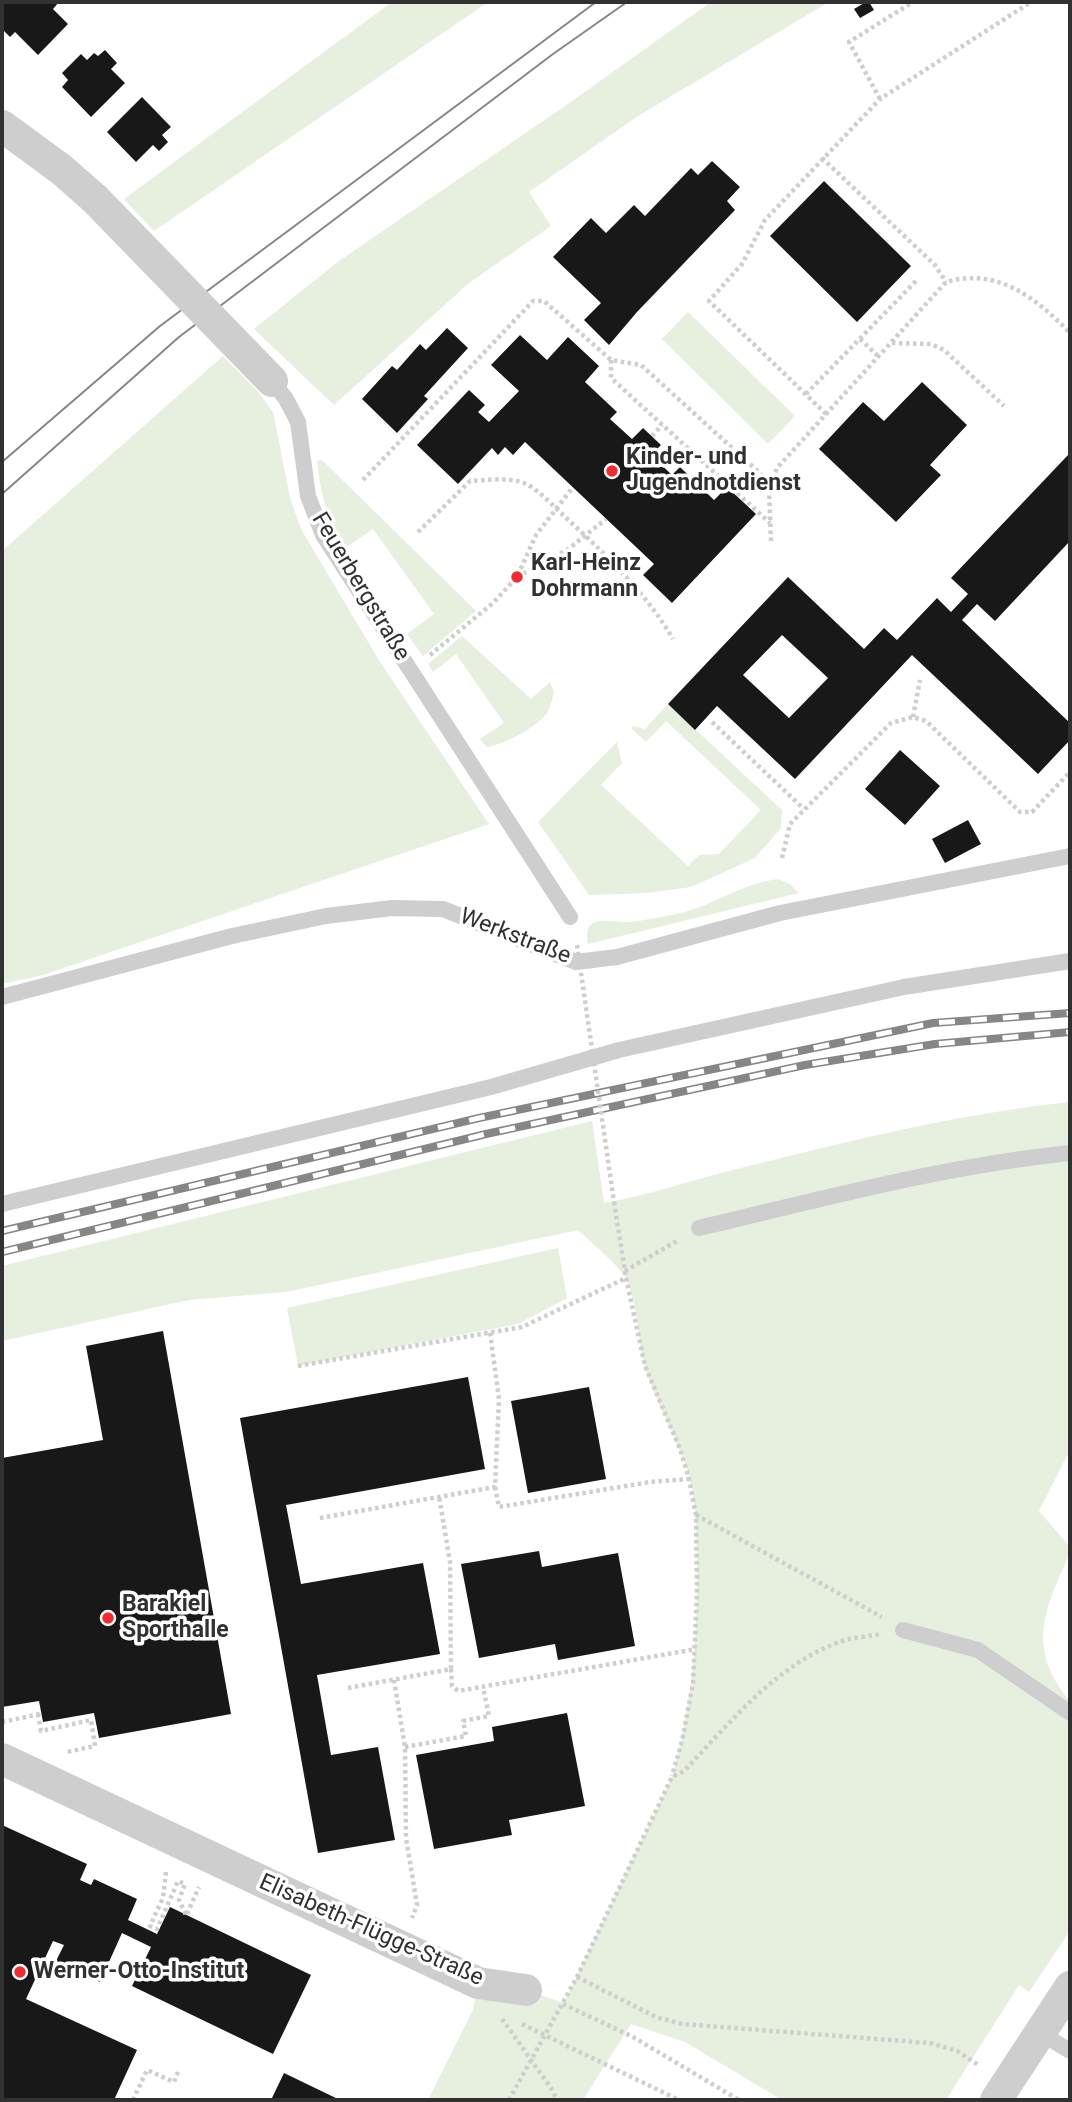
<!DOCTYPE html>
<meta charset="utf-8">
<style>
body{margin:0}
#map{position:relative;width:1072px;height:2102px;overflow:hidden;background:#fff;font-family:Roboto,sans-serif}
canvas{display:block}
.frame{position:absolute;inset:0;border:4px solid #313131;pointer-events:none}
</style>
<div id="map">
<canvas width="1072" height="2102"></canvas>
<div class="frame"></div>
</div>
<script>
const ctx = document.querySelector('canvas').getContext('2d');
ctx.lineJoin = 'round';
function fill(path, color) {
  ctx.fillStyle = color;
  ctx.fill(path, 'evenodd');
}
function stroke(path, color, width, dash) {
  ctx.strokeStyle = color;
  ctx.lineWidth = width;
  ctx.lineCap = dash ? 'butt' : 'round';
  ctx.setLineDash(dash || []);
  ctx.stroke(path);
}
function label(font, color, halo, rows, align = 'center') {
  ctx.font = font + ' Roboto,sans-serif';
  ctx.lineWidth = 7;
  ctx.setLineDash([]);
  ctx.textBaseline = 'middle';
  ctx.strokeStyle = halo;
  ctx.fillStyle = color;
  for (const [text, x, y, turn = 0] of rows) {
    ctx.save();
    ctx.translate(x, y);
    ctx.rotate((+turn || 0) * Math.PI / 180);
    ctx.textAlign = isNaN(turn) ? turn : align;
    if (halo) ctx.strokeText(text, 0, 0);
    ctx.fillText(text, 0, 0);
    ctx.restore();
  }
}
const green = new Path2D(`
 M392 2H488L154 231 124 199Z
 M711 2H829L638 116 529 192 551 226 469 283 334 405 254 329 339 261 565 106Z
 M688 312 795 416 768 444 662 339Z
 M223 356 259 393 273 412 290 498 301 529 380 662 489 824 43 975 2 984V551Z
 M322 460 476 611 423 656 407 634 434 614 373 529 347 547C325 515 322 499 317 461Z
 M462 636 531 699 550 682 554 692C552 701 550 711 543 718 530 730 503 745 486 747L480 739 504 723 456 654 433 672 428 664Z
 M668 704 782 810 781 828 755 858 691 887 648 893 589 895 538 822 617 742 622 763 601 785 688 866 699 855 719 854 761 810 666 721 646 742 631 728 633 726 645 729Z
 M778 879 790 884 799 893 588 944C583 915 603 921 623 922 634 922 645 920 655 918 675 915 694 910 712 902 735 892 753 882 778 879Z
 M1070 1102V1450L1039 1511 1070 1547V1553C1045 1609 1025 1647 1070 1701V1931L1029 1992 1019 1985 946 2100H782L685 2042 631 2024 583 2100H428L473 2010 478 1983 526 1990 564 2003 672 1777C692 1706 698 1635 697 1561 696 1533 697 1504 689 1476 678 1439 657 1405 645 1368 637 1339 639 1306 626 1279 621 1267 589 1241 578 1230L286 1292 189 1300 2 1341V1266L592 1121 604 1203C646 1196 688 1181 729 1171 842 1143 954 1114 1070 1102Z
 M558 1248 567 1298 518 1324 298 1366 287 1308Z`);
const building = new Path2D(`
 M2 2H57L58 3 53 9 68 24 38 55 15 32 10 37 2 29Z
 M866 2H869L874 10 860 18 854 9Z
 M105 50 117 63 111 69 125 83 91 117 62 87 68 80 62 73 81 54 87 60 94 53 98 56Z
 M142 97 171 127 162 135 168 142 159 151 153 145 136 162 107 132Z
 M712 161 740 187 727 201 735 210 637 312 609 345 584 320 601 303 553 257 591 218 606 233 634 205 645 216 691 168 698 175Z
 M824 181 911 266 857 322 770 236Z
 M447 328 468 348 424 396 428 399 397 433 362 399 392 366 397 370 420 344 426 350Z
 M520 335 547 360 568 337 599 366 585 382 617 412 610 419 632 439 643 428 661 445 651 455 672 475 680 467 714 500 727 487 756 514 672 603 643 575 654 564 525 442 513 455 505 447 498 455 492 448 458 484 417 445 469 390 485 405 478 412 489 422 519 391 491 365Z
 M922 382 967 425 930 465 941 475 896 522 819 449 863 402 884 421Z
 M1069 454 1070 541 995 621 977 604 962 620 1070 723V740L1038 774 912 655 795 779 717 706 695 730 668 704 788 577 864 649 884 628 897 640 937 598 951 612 968 594 951 578ZM782 635 828 678 789 718 743 675Z
 M900 750 940 786 905 825 865 789Z
 M968 820 981 844 945 863 932 839Z
 M163 1331 231 1714 99 1738 94 1713 43 1722 39 1701 2 1707V1458L103 1440 86 1346Z
 M468 1377 485 1469 286 1505 301 1584 423 1563 440 1654 317 1675 331 1755 378 1747 395 1840 318 1853 240 1418Z
 M589 1387 606 1479 528 1493 511 1401Z
 M539 1551 542 1567 618 1553 635 1646 558 1660 555 1644 479 1658 461 1564Z
 M567 1713 585 1806 509 1820 512 1835 434 1849 416 1755 494 1741 492 1727Z
 M2 1825 87 1864 80 1880 91 1885 94 1879 137 1899 128 1920 157 1934 170 1907 311 1975 273 2054 132 1986 151 1947 122 1933 100 1982 56 1961 64 1945 53 1941 26 1999 137 2050 114 2100H2Z
 M284 2073 340 2100H271Z`);
const path = new Path2D(`
 M880 99 849 42 913 2
 M822 158 935 265 946 282
 M860 339 879 357
 M892 343 931 344 944 350 1004 406
 M611 360V378L770 523
 M806 394 916 281
 M826 414 709 301 742 264 765 220 880 99 1031 2
 M652 436 662 425
 M363 480 533 301H544L611 360 641 365 761 474 769 488
 M418 532 470 481C487 480 508 477 524 483 538 489 551 504 562 514 602 551 645 591 673 639
 M771 541 769 488 777 468 946 282C998 267 1036 298 1070 333
 M517 577 567 550 606 519
 M430 655 493 603 517 577 536 535 573 487
 M913 717 920 680
 M712 722 804 809
 M782 858 790 824 891 723 913 717 926 721 1020 812H1032L1070 772
 M614 1202 626 1278 645 1366 680 1449 689 1479 696 1515 697 1593 693 1683 682 1741 672 1776
 M625 1271 677 1241
 M298 1366 522 1327 626 1278
 M495 1487 499 1507 650 1482 689 1479
 M696 1515 882 1617
 M320 1518 495 1487 499 1399 490 1332
 M451 1669 452 1686 458 1691 696 1649
 M394 1680 405 1747 406 1838 417 1905 412 1918
 M348 1688 451 1669 450 1562 439 1496
 M38 1714 41 1731 91 1720 95 1746 67 1752
 M2 1722 40 1714
 M405 1747 466 1736 463 1721 489 1716 483 1687
 M166 1872 163 1898 150 1926 157 1929 178 1881 185 1884 179 1900 186 1915
 M187 1914 199 1887
 M577 1977 656 2017 682 2024 930 2043 957 2051 980 2066
 M563 2004 633 2037 739 2100
 M502 2019 551 2088 557 2100
 M522 2024 679 2100
 M133 2100 147 2070 174 2082 178 2072
 M509 2100 577 1977 672 1777 684 1771C732 1721 780 1659 849 1639 859 1637 871 1636 881 1634`);
const lane = new Path2D(`
 M272 381 286 399 298 422 308 496 323 535 570 917
 M2 997 232 936 326 916 392 908 443 909 576 962 617 957 780 913 1070 856
 M2 1204 491 1087 619 1050 904 987 1070 961
 M699 1228C822 1199 944 1166 1070 1153
 M903 1630 978 1650 1070 1713
 M1040 2033 1070 2051`);
const street = new Path2D(`
 M2 126 62 170 95 199
 M2 1759 478 1983 526 1990
 M996 2100 1070 1987`);
const tram = new Path2D(`
 M2 462 160 326 596 2
 M2 494 179 337 553 54 627 2`);
const rail = new Path2D(`
 M2 1231 479 1118 933 1023 1070 1013
 M2 1252 486 1134 805 1065 935 1044 1070 1032`);
const pathBridge = new Path2D(`
 M577 945 614 1202`);
const streetBridge = new Path2D(`
 M95 199 272 381`);
const markers = [
 [612,471,7,"#f02b31"],
 [517,577,7,"#f02b31"],
 [108,1618,7,"#f02b31"],
 [20,1972,7,"#f02b31"]
];
const poiNames = [
 ["Kinder- und",626,458],
 ["Jugendnotdienst",626,484],
 ["Karl-Heinz",531,564],
 ["Dohrmann",531,590],
 ["Barakiel",122,1605],
 ["Sporthalle",122,1631],
 ["Werner-Otto-Institut",34,1972]
];
const streetNames = [
 ["Feuerbergstraße",360,587,59],
 ["Werkstraße",515,937,21],
 ["Elisabeth-Flügge-Straße",371,1931,24]
];
fill(green, '#e7efdf');
fill(building, '#181818');
stroke(path, '#cecece', 4.5, [3.5, 3.5]);
stroke(lane, '#cecece', 16);
stroke(street, '#cecece', 32);
stroke(tram, '#868686', 2);
stroke(rail, '#868686', 8);
stroke(rail, '#fff', 5, [16]);
stroke(pathBridge, '#cecece', 4.5, [3.5, 3.5]);
stroke(streetBridge, '#cecece', 32);
for (const [x, y, r, color] of markers) {
  const dot = new Path2D();
  dot.arc(x, y, r, 0, 2 * Math.PI);
  ctx.fillStyle = color;
  ctx.fill(dot);
  stroke(dot, '#fff', 2.5);
}
label('bold 23px', '#313131', '#fff', poiNames, 'left');
label('23px', '#313131', '#fff', streetNames);
</script>
